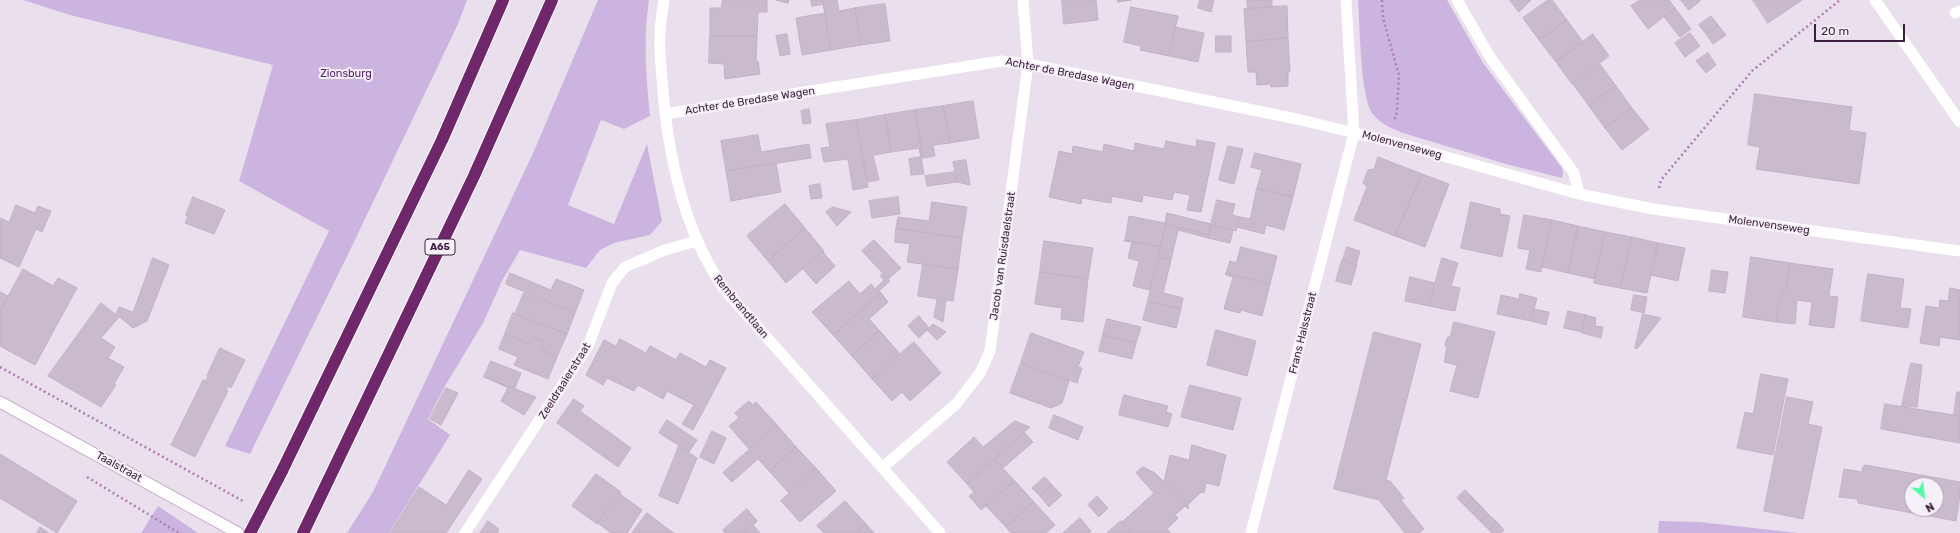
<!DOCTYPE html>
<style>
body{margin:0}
#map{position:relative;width:1960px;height:533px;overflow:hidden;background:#eadfec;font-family:Rubik,sans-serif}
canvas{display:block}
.north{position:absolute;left:1904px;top:477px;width:40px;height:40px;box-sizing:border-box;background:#f6f0f8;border:1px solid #ac9cae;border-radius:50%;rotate:151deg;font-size:11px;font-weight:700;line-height:16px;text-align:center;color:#3d1e3e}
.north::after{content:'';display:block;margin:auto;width:14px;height:18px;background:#4affa3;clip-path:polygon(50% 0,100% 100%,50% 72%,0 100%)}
.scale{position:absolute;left:1814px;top:24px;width:91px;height:18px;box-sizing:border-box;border:2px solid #3d1e3e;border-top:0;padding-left:5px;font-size:12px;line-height:14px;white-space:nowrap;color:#3d1e3e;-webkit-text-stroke:3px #f6f0f8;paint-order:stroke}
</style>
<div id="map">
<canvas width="1960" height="533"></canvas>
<div class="north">N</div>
<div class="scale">20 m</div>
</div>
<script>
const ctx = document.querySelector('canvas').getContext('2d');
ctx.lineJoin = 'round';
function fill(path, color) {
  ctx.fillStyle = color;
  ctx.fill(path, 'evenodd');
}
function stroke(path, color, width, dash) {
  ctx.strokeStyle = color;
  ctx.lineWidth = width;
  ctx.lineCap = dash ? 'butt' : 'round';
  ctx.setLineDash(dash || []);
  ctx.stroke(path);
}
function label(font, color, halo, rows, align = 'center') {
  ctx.font = font + ' Rubik,sans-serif';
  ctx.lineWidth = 4;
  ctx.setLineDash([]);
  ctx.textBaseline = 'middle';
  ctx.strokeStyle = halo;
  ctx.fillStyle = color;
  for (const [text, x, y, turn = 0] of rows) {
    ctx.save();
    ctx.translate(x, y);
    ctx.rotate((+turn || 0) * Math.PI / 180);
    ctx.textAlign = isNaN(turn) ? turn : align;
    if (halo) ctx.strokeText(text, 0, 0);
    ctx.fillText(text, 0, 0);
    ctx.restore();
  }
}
const green = new Path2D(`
 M23 0H467L458 24 353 244 250 454 225 446 329 231 239 181 273 65 70 15Z
 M598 0H649C643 39 646 77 650 116L624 129 601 120 568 205 614 224 647 144 662 221 650 235 614 243 600 250 586 268 520 250 502 281 483 323 445 386 428 419 450 435 389 533H347L373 492 534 151Z
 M1358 0H1447L1483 63 1562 168 1563 174 1562 178 1506 164 1403 133C1391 128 1380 124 1372 113 1360 94 1360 26 1358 0Z
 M158 506 198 533H141Z
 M1659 521 1700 522 1798 533H1658Z`);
const building = new Path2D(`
 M723 0H767V12H758L757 36H710V8H721Z
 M776 0H789L788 3Z
 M811 0H823L831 50 802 55 796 18 825 13 824 4 812 6Z
 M823 0H837L839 11 855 8 861 45 831 50Z
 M1062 0H1096L1098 20 1064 24Z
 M1118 0H1132L1118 2Z
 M1200 0H1214L1211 12 1198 8Z
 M1247 0H1272V7L1248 9Z
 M1510 0H1531L1519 12Z
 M1548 0H1552L1567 20 1539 40 1523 18Z
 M1640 0H1669L1675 8 1648 29 1631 6Z
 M1681 0H1700V1L1689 10Z
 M1753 0H1802L1768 23Z
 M885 4 890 41 861 45 855 8Z
 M1287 6 1288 38 1246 42 1244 9Z
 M1131 7 1178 16 1169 56 1140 50 1141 46 1124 42Z
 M1675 8 1691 29 1680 37 1664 17Z
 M1711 16 1718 25 1706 34 1699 25Z
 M1567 20 1583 42 1556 62 1539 40Z
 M1718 25 1726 35 1713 44 1706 34Z
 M1175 27 1204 33 1198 62 1169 56Z
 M1690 33 1700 46 1685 57 1675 43Z
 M787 34 790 54 780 56 776 36Z
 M1593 34 1609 56 1572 84 1556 62Z
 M710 36H757L756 61H758L760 74 725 79 724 64 709 63Z
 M1216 36H1231V52H1216Z
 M1288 38 1290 72H1288V86L1271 87 1270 84 1257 85 1256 72H1248L1246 42Z
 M1708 53 1716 65 1706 73 1696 61Z
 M1600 64 1616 86 1589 106 1573 84Z
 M1616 86 1632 108 1605 128 1589 106Z
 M1755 94 1852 107 1849 130 1866 133 1859 184 1756 169 1760 147 1748 145Z
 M973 101 979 138 950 143 943 106Z
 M943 106 950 143 933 145 935 156 923 158 915 110Z
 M1632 108 1649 129 1622 150 1605 128Z
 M809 109 811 123 803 124 801 111Z
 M915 110 923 158H921L919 148 891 152 885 115Z
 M885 115 891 152 873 155 879 180 867 182 856 120Z
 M856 120 868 187 853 190 848 159 824 162 821 148 830 147 826 124Z
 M758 135 761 152 809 144 811 158 726 171 721 141Z
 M1197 140 1215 143 1201 212 1187 210 1190 195 1174 192 1172 200 1143 195 1142 202 1112 196 1111 203 1082 198 1081 204 1049 197 1059 151 1072 154 1073 146 1103 152 1104 144 1134 151 1135 143 1164 149 1166 141 1196 147Z
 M1228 146 1243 149 1234 184 1219 180Z
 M1255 153 1301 164 1293 197 1257 188 1262 170 1251 167Z
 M921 157 924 174 911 175 909 159Z
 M1378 157 1422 174 1395 236 1354 220 1367 187 1363 183 1368 170 1374 169Z
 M966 160 970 185 957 182 953 162Z
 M776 163 781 192 731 201 726 171Z
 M955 172 957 182 927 186 925 176Z
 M1422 174 1449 184 1425 247 1395 236Z
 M820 184 822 198 811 199 809 186Z
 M1257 188 1293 197 1284 230 1266 225 1264 234 1237 227 1240 217 1250 219Z
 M193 197 225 210 214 234 185 223 188 216 186 215Z
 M898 197 900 214 872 218 869 201Z
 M1217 200 1235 204 1232 215 1240 217 1236 231 1211 225Z
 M932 202 967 207 962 238 896 228 898 217 929 221Z
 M1471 202 1500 209V214L1510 216 1502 257 1461 248Z
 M785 204 805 228 768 261 747 236Z
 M16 205 35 213 38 206 51 211 42 232 36 229 19 267 0 258V218L9 222Z
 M833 207 851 212 837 226 826 212Z
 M1167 213 1211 224 1209 235 1166 224 1161 247 1125 240 1129 216 1165 223Z
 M1524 215 1552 220 1541 272 1526 269 1530 250 1518 248Z
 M1552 220 1578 226 1568 273 1542 267Z
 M1166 224 1209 235 1208 238 1178 230 1171 260 1159 257Z
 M1211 225 1233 230 1230 243 1208 238Z
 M1578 226 1605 232 1595 279 1568 273Z
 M805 228 824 251 786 283 768 261Z
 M896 228 962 238 958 269 907 262 910 244 895 242Z
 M1605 232 1632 237 1620 288 1594 283Z
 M1632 237 1658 243 1647 293 1620 288Z
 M874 240 901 268 888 279 862 251Z
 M1125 240 1161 247 1150 290 1133 286 1139 261 1128 258 1132 242 1124 241Z
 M1044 241 1093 248 1088 279 1040 272Z
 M1658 243 1685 248 1678 281 1651 275Z
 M1241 247 1277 256 1270 284 1226 273 1230 261 1236 263Z
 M1347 247 1360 251 1356 265 1343 260Z
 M823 252 835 266 816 284 803 269Z
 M1159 257 1171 260 1163 293 1183 298 1181 309 1148 301Z
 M1751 257 1790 263 1786 288H1783L1781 298H1779L1776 322 1743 317Z
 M153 258 169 265 147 321 133 328 116 314 119 307 133 312Z
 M1442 258 1458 263 1451 286 1460 288 1455 311 1429 306Z
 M1342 260 1357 265 1351 285 1336 281Z
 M1790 263 1833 269 1829 296 1838 297 1834 328 1809 325 1812 302 1797 300 1795 324 1776 322 1779 298H1781L1783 288H1786Z
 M923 265 958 269 953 301 946 300 943 322 934 317 937 299 918 296Z
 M23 269 53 286 58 278 77 288 35 365 0 346V312Z
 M1712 270 1728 272 1725 293 1709 291Z
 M1040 272 1088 279 1083 322 1061 319 1062 308 1035 304Z
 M510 273 551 290 556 279 584 290 575 313 506 284Z
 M1226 273 1270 284 1262 316 1241 310 1240 313 1224 309 1233 277 1226 275Z
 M883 274 890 281 879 291 881 293 833 335 812 312 849 281 860 294 871 284 875 289 884 280 880 276Z
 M1868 274 1904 279 1900 308 1911 309 1908 328 1861 321Z
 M1410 277 1435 283 1429 306 1405 301Z
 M1950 288 1960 290V340L1940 337 1939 346 1920 343 1926 306 1939 308 1940 300 1948 301Z
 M0 292 8 296 0 312Z
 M524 293 575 313 567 334 515 314Z
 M881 293 888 302 869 319 880 331 852 356 833 335Z
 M1520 294 1537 298 1531 321 1497 314 1501 295 1519 299Z
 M1634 295 1647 297 1644 313 1631 310Z
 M1148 301 1181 309 1176 328 1143 320Z
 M101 303 119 317 101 338 115 347 108 358 124 367 114 384 116 385 101 407 48 376Z
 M1534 309 1549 312 1546 325 1531 321Z
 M1568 311 1586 315 1582 332 1564 328Z
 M513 313 567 334 557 357 541 349 544 341 533 337 529 344 505 334Z
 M1643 314 1661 318 1637 349 1635 348Z
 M1586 315 1596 318 1595 326 1603 327 1601 338 1582 333Z
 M919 316 929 328 919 338 908 326Z
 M1107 319 1141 327 1136 343 1103 335Z
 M1454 322 1495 332 1478 398 1450 391 1457 365 1444 362 1447 348 1445 346 1446 341 1448 337H1450Z
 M933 324 946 332 937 340 927 330Z
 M1216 330 1256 341 1247 376 1207 365Z
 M880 331 900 354 872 379 852 356Z
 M1374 332 1421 344 1386 480 1390 481 1404 498 1401 500 1424 529 1419 533H1405L1379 500 1334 489Z
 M1031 333 1084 352 1078 367 1082 368 1077 383 1021 363Z
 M505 334 529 344 533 337 544 341 541 349 557 357 548 379 514 365 518 357 499 349Z
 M1103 335 1136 343 1132 359 1099 351Z
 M620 339 646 353 650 346 676 360 680 353 706 367 710 360 726 368 693 430 682 424 694 405 667 391 663 399 638 385 634 391 607 378 603 385 586 375 604 340 616 346Z
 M914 342 941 373 910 401 902 392 892 401 872 379Z
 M220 348 245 360 231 388 228 386 226 390 228 391 195 457 171 445 203 380 206 381 208 377 207 376Z
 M491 361 521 373 515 388 484 377Z
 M1021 363 1069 381 1062 403 1051 408 1010 393Z
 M1911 363 1922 365 1917 407 1902 406Z
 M1761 374 1788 379 1773 455 1737 448 1745 412 1753 414Z
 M484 377 536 397 524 415 501 401 508 388Z
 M1190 385 1241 398 1233 430 1181 417Z
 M446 388 458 393 441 425 430 419Z
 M1957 392H1960V416L1954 415Z
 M1124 395 1168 406 1166 412 1172 414 1168 427 1119 415Z
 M1787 397 1813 402 1808 424 1822 427 1803 519 1764 511Z
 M574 399 584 406 580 411 631 448 618 467 557 423Z
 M749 401 753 405 756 402 777 425 749 449 729 426 739 418 735 413Z
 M1885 404 1960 416V443L1881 429Z
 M1054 415 1083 427 1078 440 1049 428Z
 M667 420 697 440 689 452 659 433Z
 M1015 421 1030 427 967 484 947 462 974 437 983 447Z
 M777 425 796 447 769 471 758 459 732 482 723 473Z
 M712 431 726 438 714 464 700 457Z
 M1024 432 1033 442 1003 468 994 459Z
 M1192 445 1226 455 1219 486 1206 483 1204 493 1201 492 1187 506 1164 482 1170 455 1189 460Z
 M679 446 697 458 678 504 659 496Z
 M796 447 816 468 789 493 769 471Z
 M0 454 77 501 57 533 0 498Z
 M994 459 1015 481 981 510 969 496 974 492 967 484Z
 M1865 465 1960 482V495L1956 521 1858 503 1857 499 1839 497 1844 469 1862 472 1863 467ZM1912 485H1936V509H1912Z
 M1143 467 1155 473 1189 507 1188 509 1185 506 1175 515 1178 518 1167 529 1171 533H1131L1122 522 1154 493 1136 473Z
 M816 468 836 491 800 522 781 501Z
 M469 470 482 479 446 533H390L419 487 446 505Z
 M596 474 621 492 597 524 572 506Z
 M1045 477 1052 485 1040 496 1032 488Z
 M1015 481 1034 502 1006 527 986 506Z
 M1052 485 1062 495 1049 507 1040 496Z
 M1465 490 1473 498 1465 506 1457 498Z
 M620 494 642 510 627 533H611L598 523Z
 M1097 496 1108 508 1099 517 1088 505Z
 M1473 498 1481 506 1473 514 1465 506Z
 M845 501 866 524 856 533H824L817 526Z
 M1034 502 1055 525 1046 533H1011L1006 527Z
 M1481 506 1488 514 1481 522 1473 514Z
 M747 509 757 521 743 533H725L723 530Z
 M647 513 668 529 665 533H632Z
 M1488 514 1497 522 1489 530 1481 522Z
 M1080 518 1091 531 1089 533H1063Z
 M488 521 499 529 497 533H480Z
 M757 521 753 525 760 533H743Z
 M1121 521 1131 533H1107Z
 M1497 522 1504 530 1501 533H1492L1489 530Z
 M866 524 874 533H856Z
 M40 527 49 533H37Z
 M668 529 674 533H665Z`);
const path = new Path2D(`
 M1382 0 1383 18 1399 75 1397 112 1394 121
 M1659 188 1661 180 1752 71 1840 0
 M0 367 243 501
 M87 477 179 533`);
const service = new Path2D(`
 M1955 13 1960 11`);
const minor = new Path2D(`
 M664 0C662 12 660 24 660 36 659 50 661 65 662 79 667 151 682 228 724 289L940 533
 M1457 0 1490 57 1574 173 1579 194
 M1875 0 1960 122
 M665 114 1001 61 1028 64 1297 119 1400 144 1579 194 1653 209 1960 251
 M882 468 956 404 980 373 990 351 1028 64 1023 0
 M465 533 588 346 612 283 625 267 665 250 697 241
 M1251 533 1354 133 1346 0`);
const secondary = new Path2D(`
 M0 402 238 533`);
const motorway = new Path2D(`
 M282 471 442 140 503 0
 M303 533 474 176 552 0`);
const motorwayBridge = new Path2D(`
 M250 533 282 471`);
const shields = [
 [440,247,30]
];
const shieldNames = [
 ["A65",440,247]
];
const parkNames = [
 ["Zionsburg",346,74]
];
const streetNames = [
 ["Achter de Bredase Wagen",1070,74,11],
 ["Achter de Bredase Wagen",750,101,-9],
 ["Molenvenseweg",1402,145,15],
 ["Molenvenseweg",1769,225,8],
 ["Jacob van Ruisdaelstraat",1003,256,-82],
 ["Rembrandtlaan",741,307,50],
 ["Frans Halsstraat",1303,333,-76],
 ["Zeeldraaierstraat",565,381,-58],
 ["Taalstraat",119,467,29]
];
fill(green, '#cbb5e0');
fill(building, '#c9bbcd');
stroke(building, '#c3b1c6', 1);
stroke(secondary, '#cab1cd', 13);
stroke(motorway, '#fff', 14);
stroke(path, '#b07cb4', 2.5, [2, 3]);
stroke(service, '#fff', 11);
stroke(minor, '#fff', 11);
stroke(secondary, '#fff', 11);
stroke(motorway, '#6e276b', 12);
stroke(motorwayBridge, '#fff', 14, []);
stroke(motorwayBridge, '#6e276b', 12);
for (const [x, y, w] of shields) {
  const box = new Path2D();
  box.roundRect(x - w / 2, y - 8, w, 16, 3);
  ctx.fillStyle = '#f6f0f8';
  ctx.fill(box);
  stroke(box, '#3d1e3e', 1);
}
label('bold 10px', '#3d1e3e', null, shieldNames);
label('11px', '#5a2479', '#f6f0f8', parkNames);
label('11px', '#3d1e3e', '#f6f0f8', streetNames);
</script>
